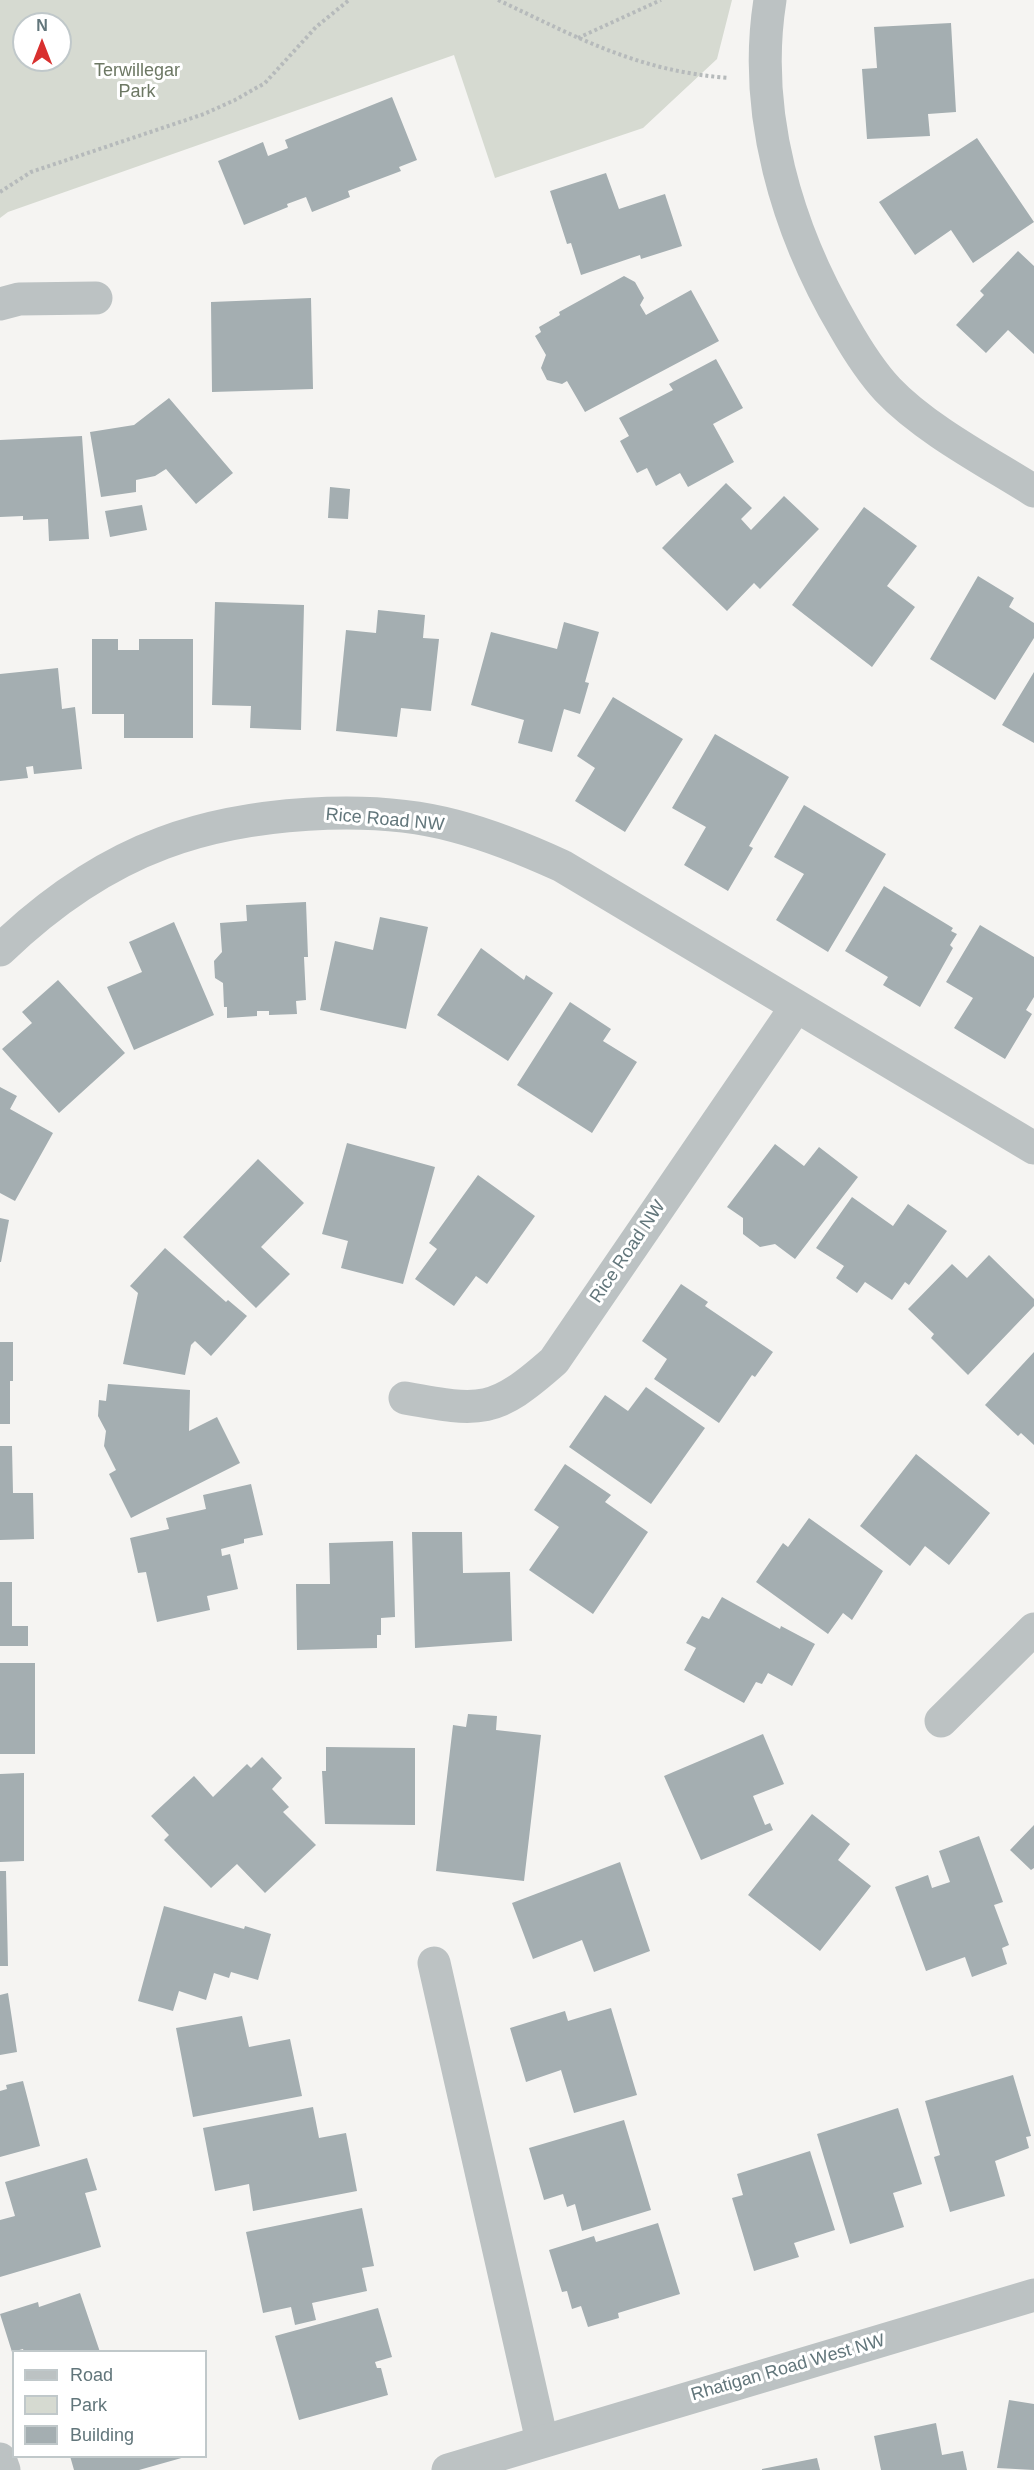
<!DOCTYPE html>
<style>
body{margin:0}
#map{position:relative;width:1034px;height:2470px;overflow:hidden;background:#f5f4f2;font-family:Arial,sans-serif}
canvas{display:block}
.legend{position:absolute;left:12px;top:2350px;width:195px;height:108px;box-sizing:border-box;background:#fff;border:2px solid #c0c8ca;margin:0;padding:8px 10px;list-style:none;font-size:18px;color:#62767b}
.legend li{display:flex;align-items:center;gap:12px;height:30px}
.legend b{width:30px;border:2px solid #c0c8ca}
.north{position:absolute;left:12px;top:12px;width:60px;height:60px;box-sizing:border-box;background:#fff;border:2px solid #c0c8ca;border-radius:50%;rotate:0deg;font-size:16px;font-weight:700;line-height:24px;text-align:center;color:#62767b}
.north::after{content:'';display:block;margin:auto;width:21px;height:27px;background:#d8302f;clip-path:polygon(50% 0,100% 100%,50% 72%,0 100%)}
</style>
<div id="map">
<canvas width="1034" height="2470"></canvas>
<ul class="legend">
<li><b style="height:8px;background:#bcc2c3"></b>Road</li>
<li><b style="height:16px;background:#d6dad1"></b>Park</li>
<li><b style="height:16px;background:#a4aeb1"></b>Building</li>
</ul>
<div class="north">N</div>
</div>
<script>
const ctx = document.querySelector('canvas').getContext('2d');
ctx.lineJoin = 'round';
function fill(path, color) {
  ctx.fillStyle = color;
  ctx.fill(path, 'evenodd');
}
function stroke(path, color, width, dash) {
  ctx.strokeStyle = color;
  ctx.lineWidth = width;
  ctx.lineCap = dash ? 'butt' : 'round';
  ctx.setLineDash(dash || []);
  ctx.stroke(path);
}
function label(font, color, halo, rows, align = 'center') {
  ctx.font = font + ' Arial,sans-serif';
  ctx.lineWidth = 6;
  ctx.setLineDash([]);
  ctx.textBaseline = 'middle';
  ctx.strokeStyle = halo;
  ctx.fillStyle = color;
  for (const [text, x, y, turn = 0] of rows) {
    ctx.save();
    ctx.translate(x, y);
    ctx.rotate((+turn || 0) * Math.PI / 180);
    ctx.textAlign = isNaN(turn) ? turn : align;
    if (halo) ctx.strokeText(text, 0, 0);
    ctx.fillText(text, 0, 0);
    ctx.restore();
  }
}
const green = new Path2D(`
 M0 0H732L717 59 643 128 495 178 454 55 8 212 0 218ZM24 24H60V60H24Z`);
const building = new Path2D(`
 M951 23 956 112 928 114 930 136 867 139 862 69 877 68 874 27Z
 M392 97 417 160 399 167 401 171 348 191 350 197 312 212 306 197 287 204 288 207 244 225 218 161 263 142 268 156 288 148 285 140Z
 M977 138 1034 222 973 263 951 230 915 255 879 202Z
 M606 173 619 209 665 194 682 246 641 259 640 255 581 275 571 243 567 244 550 191Z
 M1018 251 1034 266V354L1008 330 986 353 956 325 984 295 980 291Z
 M624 276 635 282 644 298 640 305 646 315 691 290 719 341 585 412 567 381 562 384 547 380 541 368 546 355 535 336 541 332 539 327 560 315 559 312Z
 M311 298 313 389 212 392 211 302Z
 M716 359 743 408 713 424 734 462 688 487 680 473 656 486 647 468 637 473 620 441 629 436 619 418 673 390 669 384Z
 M169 398 233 473 196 504 166 469 155 476 136 480V492L101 497 90 432 134 425Z
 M82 436 89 539 49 541 48 519 23 520V516L0 517V440Z
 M726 483 752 508 741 519 751 530 784 496 819 529 760 589 754 583 727 611 662 548Z
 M330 487 350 489 348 519 328 518Z
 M142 505 147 530 110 537 105 511Z
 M864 507 917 546 887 586 915 607 872 667 792 605Z
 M978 576 1014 598 1009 607 1034 623V638L995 700 930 659Z
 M215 602 304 605 301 730 250 728 251 706 212 705Z
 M378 610 425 615 423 638 439 639 431 711 401 708 397 737 336 731 346 630 376 633Z
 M564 622 599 632 585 682 589 683 580 714 564 709 552 752 518 743 524 720 471 705 491 632 557 649Z
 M92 639H118V650H139V639H193V738H124V714H92Z
 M58 668 62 709 75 707 82 769 34 774 33 766 26 767 28 778 0 781V674Z
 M1034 672V743L1002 725Z
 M613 697 683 739 625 832 575 801 595 768 577 756Z
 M715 734 789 777 749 846 753 848 728 891 684 865 706 827 672 808Z
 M804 805 886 854 828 952 776 920 804 874 774 857Z
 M884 886 953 928 951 931 957 934 950 945 953 948 920 1007 883 985 888 977 845 951Z
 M306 902 308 957H304L306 1000 296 1001 297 1014 269 1015V1011H257V1016L227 1018V1007H224L223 983 215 978 214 961 222 952 220 923 247 921 246 905Z
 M380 917 428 927 406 1029 320 1010 335 941 373 950Z
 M174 922 214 1015 134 1050 107 987 142 972 129 942Z
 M980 925 1034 957V997L1026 1010 1032 1014 1005 1059 954 1028 973 998 946 982Z
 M481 948 524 980 526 975 553 993 508 1061 437 1015Z
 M58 980 125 1053 59 1113 2 1049 32 1023 22 1012Z
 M570 1002 611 1029 603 1041 637 1062 592 1133 517 1085Z
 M0 1087 17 1096 10 1109 53 1133 15 1201 0 1193Z
 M347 1143 435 1167 403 1284 341 1268 348 1241 322 1234Z
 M775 1144 804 1166 819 1147 858 1177 795 1259 775 1244 760 1247 743 1234V1218L727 1207Z
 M258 1159 304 1203 261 1247 290 1274 256 1308 183 1237Z
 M478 1175 535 1216 487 1284 476 1276 454 1306 415 1279 437 1249 429 1243Z
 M852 1197 893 1226 908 1204 947 1231 909 1285 905 1282 892 1300 865 1282 857 1293 836 1278 844 1266 816 1248Z
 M0 1218 9 1220 1 1262H0Z
 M165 1248 226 1302 228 1300 247 1316 211 1356 195 1341 191 1345 185 1375 123 1364 138 1293 130 1286Z
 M989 1255 1034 1299V1306L968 1375 931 1338 934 1334 908 1309 952 1264 967 1278Z
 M681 1284 708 1302 705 1306 773 1352 755 1377 752 1375 719 1423 654 1379 667 1359 642 1341Z
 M0 1342H13V1381H10V1424H0Z
 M1034 1352V1445L1021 1433 1018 1436 985 1405Z
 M108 1384 190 1390 189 1431 217 1417 240 1463 131 1518 109 1474 116 1470 104 1446 106 1431 98 1416 99 1400 106 1401Z
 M646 1387 705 1428 651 1504 569 1447 605 1395 628 1411Z
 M0 1446H12L13 1493H33L34 1539 0 1540Z
 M916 1454 990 1513 949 1565 925 1546 910 1566 860 1526Z
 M565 1464 611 1495 605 1502 648 1532 593 1614 529 1570 559 1527 534 1510Z
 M251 1484 263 1535 244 1539V1543L221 1549 222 1556 230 1554 238 1589 207 1596 210 1610 157 1622 146 1572 138 1573 130 1538 169 1529 166 1518 206 1509 203 1495Z
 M809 1518 883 1571 852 1620 843 1613 828 1634 756 1582 783 1543 788 1547Z
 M412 1532H462L463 1573 510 1572 512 1641 415 1648Z
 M393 1541 395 1617 381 1618V1635H377V1648L297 1650 296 1584H330L329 1543Z
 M0 1582H12V1626H28V1646H0Z
 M722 1597 780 1629 781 1626 815 1644 792 1686 768 1673 762 1684 756 1682 744 1703 684 1670 696 1648 686 1643 702 1616 709 1619Z
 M0 1663H35V1754H0Z
 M468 1714 497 1716 496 1730 541 1735 524 1881 436 1871 453 1725 466 1727Z
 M763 1734 784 1784 753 1796 765 1825 770 1823 773 1830 701 1860 664 1776Z
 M326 1747 415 1748V1825L325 1824 322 1771H326Z
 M262 1757 282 1778 272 1789 289 1807 283 1812 316 1845 265 1893 237 1864 211 1888 164 1840 169 1835 151 1816 194 1776 213 1797 247 1764 251 1768Z
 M24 1773V1861L0 1862V1774Z
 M812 1814 850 1844 838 1860 871 1886 820 1951 748 1895Z
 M1034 1825V1868L1031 1870 1010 1850Z
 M979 1836 1003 1902 994 1905 1009 1945 1002 1948 1007 1964 972 1977 965 1957 926 1971 895 1887 928 1875 932 1888 950 1882 939 1851Z
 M620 1862 650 1951 594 1972 582 1940 533 1959 512 1903Z
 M0 1871H6L8 1966H0Z
 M164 1906 244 1929 245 1926 271 1934 258 1980 231 1972 229 1978 214 1973 206 2000 179 1991 173 2011 138 2001Z
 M8 1993 17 2052 0 2055V1995Z
 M611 2008 637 2095 574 2113 561 2070 526 2082 510 2028 565 2011 568 2021Z
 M242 2016 249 2047 290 2039 302 2096 193 2117 176 2028Z
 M1013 2075 1031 2136 1026 2137 1029 2148 995 2161 1005 2196 950 2212 934 2157 940 2155 925 2101Z
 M23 2081 40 2146 0 2157V2091L7 2089 6 2085Z
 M313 2107 319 2138 346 2133 357 2191 253 2211 249 2184 215 2191 203 2128Z
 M898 2108 922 2184 893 2193 904 2227 850 2244 817 2134Z
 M624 2120 651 2210 582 2231 575 2204 567 2207 563 2194 544 2200 529 2148Z
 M810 2151 835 2230 794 2243 799 2257 754 2271 732 2198 743 2195 737 2174Z
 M87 2158 97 2190 85 2193 101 2247 0 2277V2220L15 2216 5 2182Z
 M362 2208 374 2266 362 2268 367 2291 312 2303 316 2320 295 2325 291 2307 263 2313 246 2232Z
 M658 2223 680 2294 618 2313 619 2318 588 2327 581 2306 572 2309 567 2291 562 2292 549 2250 594 2236 596 2242Z
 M80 2293 100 2352H24L23 2349 12 2352 0 2314 38 2302 39 2307Z
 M378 2308 392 2357 375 2362 377 2368H381L388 2395 299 2420 275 2336Z
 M1009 2400 1034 2404V2470L997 2468Z
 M936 2423 942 2455 963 2451 967 2470H881L874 2436Z
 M70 2456H185V2457L139 2470H74Z
 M817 2458 820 2470H762V2469Z`);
const path = new Path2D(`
 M498 0C579 38 637 71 729 78
 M578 38 661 0
 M0 192 31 172 204 114 235 100 265 83 316 27 349 0`);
const minor = new Path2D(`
 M770 0C752 113 787 230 844 327 856 348 871 372 888 390 925 429 988 462 1034 491
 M0 304 19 299 96 298
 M0 950C47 905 101 866 163 843 245 812 370 803 455 826 493 836 527 850 562 866L1034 1148
 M405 1398C482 1412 494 1414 554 1361L796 1007
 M941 1721 1034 1629
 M434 1963 542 2441
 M0 2459 4 2470`);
const tertiary = new Path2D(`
 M448 2470 1034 2295`);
const parkNames = [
 ["Terwillegar",137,71],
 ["Park",137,92]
];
const streetNames = [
 ["Rice Road NW",385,820,5],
 ["Rice Road NW",628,1252,-56],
 ["Rhatigan Road West NW",788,2368,-16]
];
fill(green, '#d6dad1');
fill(building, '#a4aeb1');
stroke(path, '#b6babb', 4, [3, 3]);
stroke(minor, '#bcc2c3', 33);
stroke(tertiary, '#bcc2c3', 33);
label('18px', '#6d7864', '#fff', parkNames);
label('18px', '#62767b', '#fff', streetNames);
</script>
